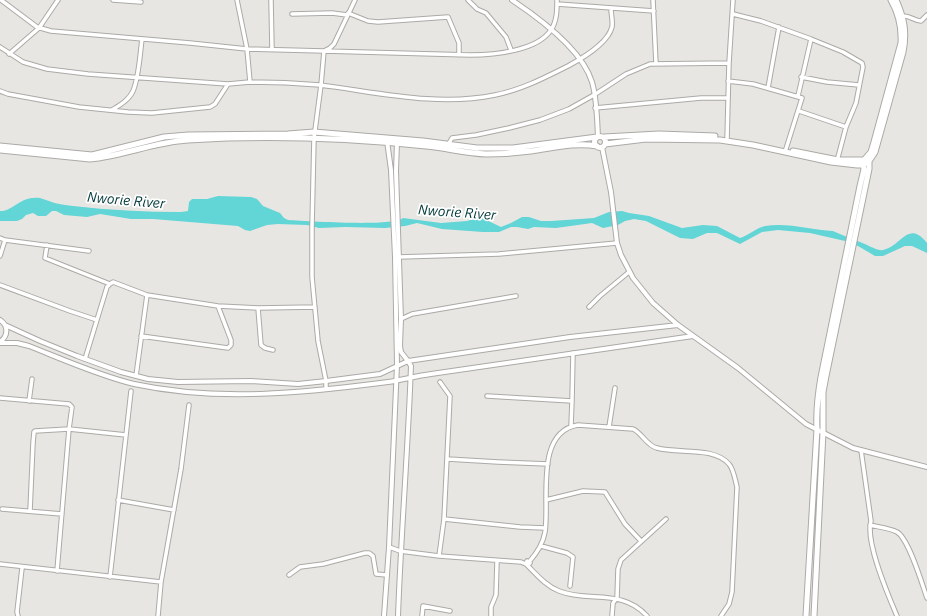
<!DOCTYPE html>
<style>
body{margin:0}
canvas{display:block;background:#e8e6e2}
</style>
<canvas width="927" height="616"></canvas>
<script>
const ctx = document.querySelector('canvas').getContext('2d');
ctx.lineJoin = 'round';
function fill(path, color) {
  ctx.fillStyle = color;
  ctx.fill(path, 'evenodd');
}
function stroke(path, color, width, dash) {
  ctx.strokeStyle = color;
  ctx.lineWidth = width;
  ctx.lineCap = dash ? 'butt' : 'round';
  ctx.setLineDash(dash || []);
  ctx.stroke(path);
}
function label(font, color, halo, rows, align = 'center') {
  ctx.font = font + ' "IBM Plex Sans",sans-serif';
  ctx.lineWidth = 3.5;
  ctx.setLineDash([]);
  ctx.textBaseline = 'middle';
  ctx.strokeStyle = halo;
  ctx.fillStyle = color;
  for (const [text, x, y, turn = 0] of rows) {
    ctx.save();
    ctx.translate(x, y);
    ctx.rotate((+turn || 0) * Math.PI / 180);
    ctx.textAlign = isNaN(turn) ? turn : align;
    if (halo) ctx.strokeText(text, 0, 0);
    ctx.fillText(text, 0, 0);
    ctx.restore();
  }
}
const water = new Path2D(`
 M218 196 251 197 257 199 263 206 280 213 284 218 288 220C308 221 393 227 403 218L441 223 467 221 480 217 501 227 511 223 522 217H529L541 221H551L594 218 609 212 622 211 629 213 649 216 682 228 703 225 717 226 740 238C749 235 756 228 765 226 788 222 811 230 833 231 845 237 858 240 871 247 874 248 879 251 883 250 901 247 908 219 927 243V253L912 246H905L883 256H875L858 246 845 241 810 233 778 230 762 232 740 244 717 233H707L693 239 680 238 646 221 634 219 625 221 618 225 603 228 592 223 556 228 534 227 528 229 517 227H511L499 232H483L442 229 417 223 405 226 385 228 345 227 319 228 307 225 278 224 267 225 250 231 245 230 238 226 153 219H131L100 214 87 217 64 215 56 211H52L46 216H38L33 213 26 215 22 219 17 221H0V211C12 212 21 195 40 198 43 199 46 200 49 201 56 204 65 205 73 206 109 210 145 212 181 212L188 211 189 202 192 199H207Z`);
const minor = new Path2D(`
 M1 0 37 27 51 31 190 43 247 49 324 51 330 48 334 44 355 0
 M113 0 141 2
 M237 0 247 49 250 82C273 82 297 83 320 85 377 92 437 107 495 95 521 90 544 78 568 66 581 59 608 43 612 27 613 21 611 14 611 9
 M271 0 272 49
 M468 0 477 9 486 13 506 37 511 50
 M653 0 656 64
 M557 4 654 11
 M348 13 368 21 378 22 448 17 459 43V55
 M292 14 332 13 347 15
 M733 14 761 21 811 39 843 52 862 63 863 67 856 103 846 127 837 161
 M902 16C910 15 914 21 921 21L927 15
 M0 47 23 62 47 69 88 74 228 84
 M9 54 39 28 58 0
 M801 77 827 82 859 85
 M728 81 753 84 802 98 785 152
 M768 88 779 27
 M0 91 8 94 79 107 128 112 152 113 210 107 215 104 228 84 250 82
 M798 96 811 39
 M595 108 701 98H728
 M112 110C120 105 129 100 133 91 139 77 140 54 142 39
 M799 111 846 127
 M727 140 729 63 733 0
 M448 145 452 138 476 135 509 128 540 120 569 109 594 95 626 74 650 64 729 63
 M0 238 5 240 0 256
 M5 240 89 251
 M47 245 45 258 110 284
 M399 257 499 254 617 243
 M0 285 70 311 97 320
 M589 307 600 296 629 272
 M258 308 261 345 265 348 273 350
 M401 319 412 314 516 296
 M141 336 228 348 231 345V340L218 306
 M85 359 107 287 110 284 113 282 147 295 218 306 258 308 315 307
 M136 376 147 295
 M326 389V381L318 341 312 277V227L314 138 321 85 324 51 470 55C494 55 537 51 551 30 557 21 557 10 557 0
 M487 396 572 401
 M0 398 69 404 72 407 69 429 57 571
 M29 401 32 379
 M571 426 572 401 573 353
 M609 427 615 388
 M861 450 871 521C865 542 888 595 897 616
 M447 459 498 462 548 464
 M118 500 174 510
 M546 500 583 491 605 492 625 524 641 541
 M2 509 62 514
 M30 511 33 443 34 432 35 431 69 429 126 435
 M444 519 520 527 545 528
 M870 525C878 527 889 528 897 532 909 539 922 584 927 598
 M541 546 567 553 573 557 570 586
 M389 547 400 551 439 556 521 562 528 565 530 563 527 561 526 564
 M439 556 444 519 450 396 440 382
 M529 562C537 553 543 544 545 532 550 501 534 432 578 425L633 429C642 433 647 446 657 448 678 454 713 446 729 464 734 470 735 480 737 487L732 592 729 604 721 616
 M0 564 161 582
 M527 565C537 575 546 586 559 591 589 603 622 588 647 616
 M289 575 300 567 323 564 365 553H369L373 556 376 574 387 575
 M110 577 131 391
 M18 616 17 612 22 568
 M158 616 161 582 181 469 189 405
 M422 616 423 606 450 611
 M491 616V607L496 595 497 561
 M612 616 613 603 617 598 618 569 621 560 666 519`);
const tertiary = new Path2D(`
 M512 0C539 18 582 49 592 82 597 99 597 119 598 137
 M397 142 396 171 401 319 400 346 401 352 408 361 411 366C408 449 401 533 398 616
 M602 147 611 192 617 243 621 255 633 278 653 303 678 325 738 368 806 424 853 448 927 467
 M0 320C9 326 8 336 0 342
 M5 325 40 341 77 356 121 372 148 379 178 382 251 381 298 384 326 381 380 374 408 361 570 337 678 325
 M0 343H17L29 346C62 359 100 376 134 384 218 402 304 393 388 382 402 380 416 376 431 374 518 362 606 348 693 336
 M384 616 389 547 397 365 395 257 391 170 387 141`);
const secondary = new Path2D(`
 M594.5 142a5.5 5.5 0 1 1 11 0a5.5 5.5 0 1 1-11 0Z
 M604 137 659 134 715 136
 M605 144 646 139 720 140 753 145 831 162 857 165H863L869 161 875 152 903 52C907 32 904 18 896 0
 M0 146 92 155 164 137 188 135 288 134 314 132 423 141 477 148H513L597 137
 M0 150 90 159C123 156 154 142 188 140 267 135 347 138 426 146 446 148 466 153 486 154 501 154 516 153 531 151 553 148 575 142 597 146
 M793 151 838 160H866
 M806 616 817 429C816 411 818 394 821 377L860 186 864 169 863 165 865 159 871 152 874 142 901 43C902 27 899 14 891 0
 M814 616 823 432V392L826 376 869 169V161`);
const waterNames = [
 ["Nworie River",126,201,5],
 ["Nworie River",457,213,4]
];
fill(water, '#62d5d6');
stroke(minor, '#acaaa6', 5.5);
stroke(tertiary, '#acaaa6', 6);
stroke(secondary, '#acaaa6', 7);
stroke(minor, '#fff', 3.5);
stroke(tertiary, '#fff', 4);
stroke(secondary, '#fff', 5);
label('italic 14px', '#00393a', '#fff', waterNames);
</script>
